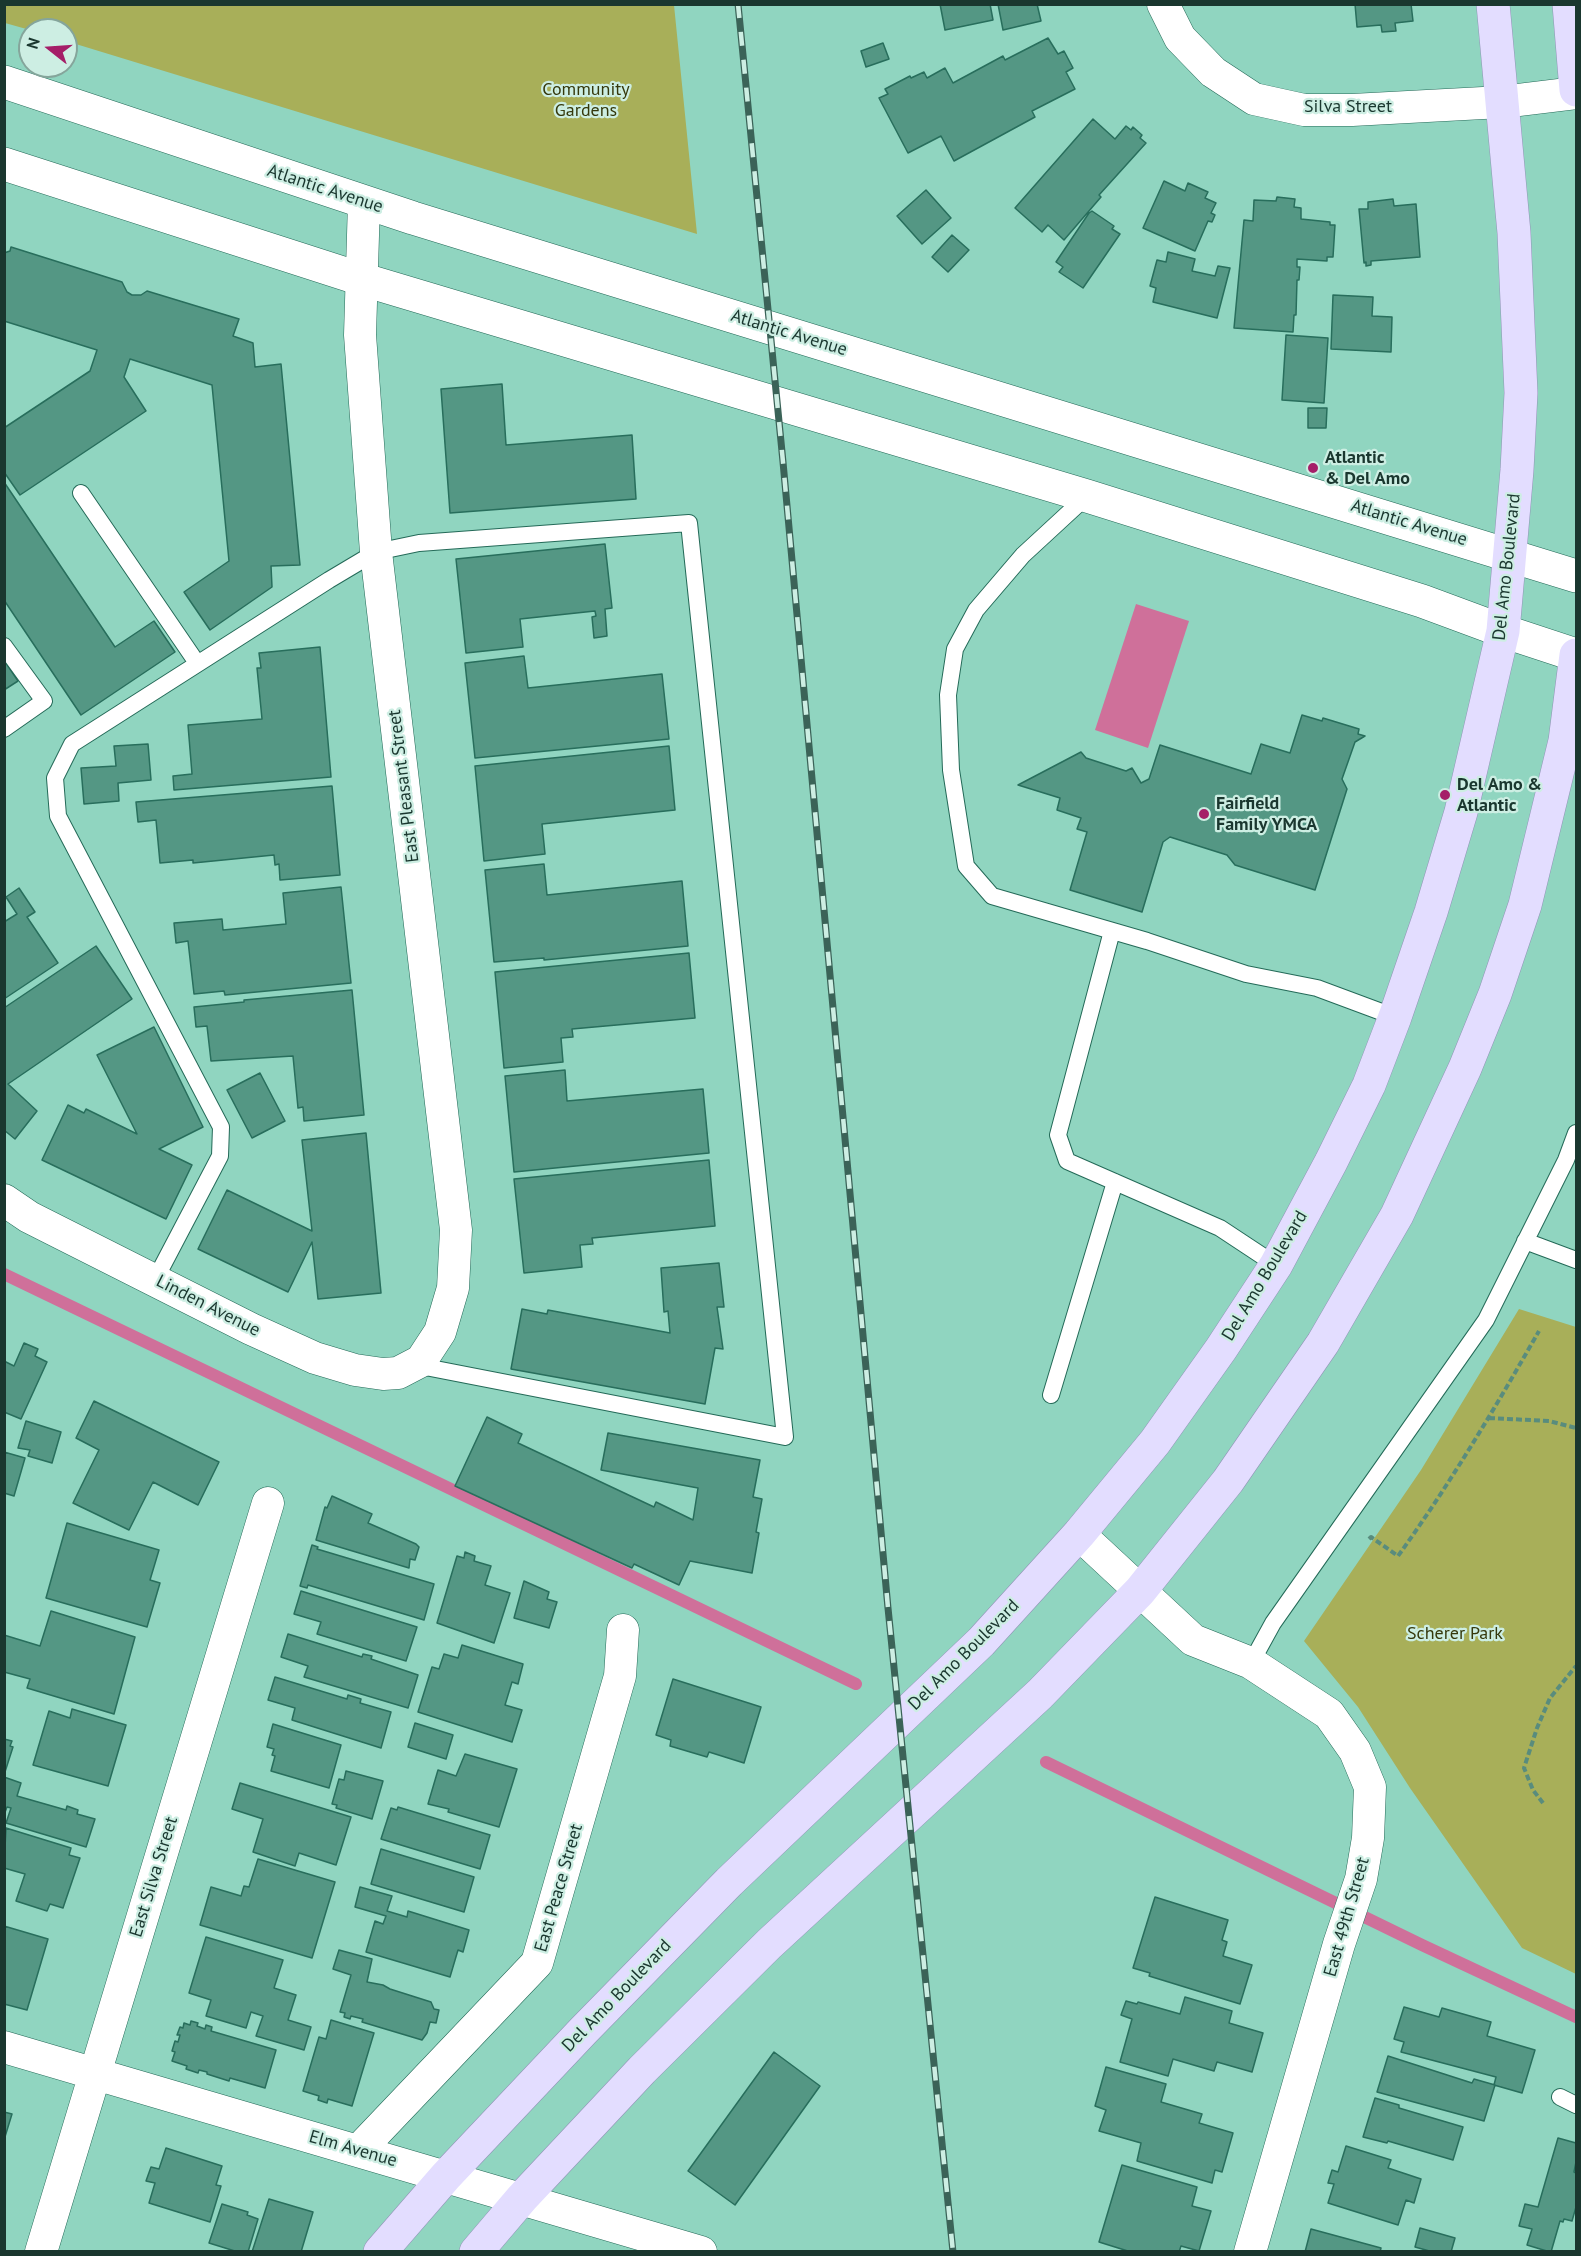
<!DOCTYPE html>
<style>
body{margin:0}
#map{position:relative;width:1581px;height:2256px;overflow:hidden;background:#90d5c0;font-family:"PT Sans",sans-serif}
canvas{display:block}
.frame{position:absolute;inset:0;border:6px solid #1a372f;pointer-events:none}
.north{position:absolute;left:18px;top:18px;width:60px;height:60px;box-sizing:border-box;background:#cdeee3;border:2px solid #85a59b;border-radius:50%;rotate:287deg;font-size:16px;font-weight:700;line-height:24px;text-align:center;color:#1a372f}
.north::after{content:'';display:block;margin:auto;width:21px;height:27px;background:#a51e68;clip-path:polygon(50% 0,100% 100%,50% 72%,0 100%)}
</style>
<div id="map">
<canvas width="1581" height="2256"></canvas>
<div class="frame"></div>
<div class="north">N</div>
</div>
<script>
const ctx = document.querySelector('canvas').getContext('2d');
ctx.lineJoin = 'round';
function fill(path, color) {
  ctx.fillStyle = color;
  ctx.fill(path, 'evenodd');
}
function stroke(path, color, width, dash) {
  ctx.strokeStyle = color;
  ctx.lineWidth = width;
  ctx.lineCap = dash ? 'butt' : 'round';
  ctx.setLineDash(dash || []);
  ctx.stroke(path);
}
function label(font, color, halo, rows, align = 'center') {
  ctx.font = font + ' "PT Sans",sans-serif';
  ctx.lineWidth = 4.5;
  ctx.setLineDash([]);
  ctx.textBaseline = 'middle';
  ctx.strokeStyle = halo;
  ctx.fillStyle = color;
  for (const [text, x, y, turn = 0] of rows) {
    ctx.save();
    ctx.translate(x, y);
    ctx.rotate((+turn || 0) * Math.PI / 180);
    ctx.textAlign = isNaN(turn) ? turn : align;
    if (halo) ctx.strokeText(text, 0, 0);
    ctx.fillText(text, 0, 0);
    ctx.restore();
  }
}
const green = new Path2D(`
 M4 5H674L697 234 66 41V30H30L5 23Z
 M1519 1309 1576 1327V1974L1522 1948 1410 1788 1358 1707 1304 1641 1421 1470Z`);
const water = new Path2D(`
 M1136 604 1189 621 1148 748 1095 730Z`);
const stream = new Path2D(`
 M4 1274 856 1684
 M1046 1762 1422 1945 1576 2017`);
const building = new Path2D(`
 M940 4H990L993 20 945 30Z
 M998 4H1037L1041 21 1003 30Z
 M1355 4H1411L1413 21 1395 23 1396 31 1382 32 1381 25 1357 27Z
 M1048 38 1058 54 1064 51 1073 68 1066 72 1075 89 1032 111 1035 117 954 161 941 136 908 153 879 98 888 94 885 89 910 76 911 78 924 72 927 78 945 68 953 83 1003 56 1005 60Z
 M883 43 889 59 866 67 861 51Z
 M1093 119 1115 139 1126 126 1131 130 1133 127 1142 135 1140 138 1146 143 1099 195 1101 197 1064 240 1048 225 1042 232 1015 208Z
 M1164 181 1185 191 1188 183 1208 192 1205 198 1216 203 1211 213 1215 215 1212 222 1208 221 1195 251 1143 228Z
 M926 190 951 218 922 244 897 216Z
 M1277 197 1295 199 1294 207 1301 208V219L1330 222V225H1335L1333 257H1327V261L1297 259V267H1300L1299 280H1297L1296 315H1294L1293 332 1234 328 1244 220 1253 221 1254 200 1276 201Z
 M1393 199 1394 206 1416 204 1420 257 1371 261V265L1366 266V262L1364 263 1359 209H1368V202Z
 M1092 211 1114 226 1112 229 1120 234 1083 288 1059 272 1063 267 1056 262 1089 213Z
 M952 235 969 250 948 272 932 257Z
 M11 247 122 282 127 292 132 295H141L147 291 239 319 233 336 253 343 255 367 281 364 300 565 271 566 272 587 210 630 184 592 229 561 212 385 130 359 124 377 146 411 20 495 4 472V428L90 371 97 350 4 321V253L10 251Z
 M1168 252 1195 259 1192 271 1215 276 1218 266 1230 268 1217 318 1153 302 1156 288 1150 286 1157 260 1166 262Z
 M1333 295 1373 297 1372 316 1392 317 1391 352 1331 349Z
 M1286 335 1328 338 1324 403 1282 400Z
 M502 384 506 445 632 435 636 499 450 513 441 389Z
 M1308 408H1327L1326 428H1308Z
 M4 482 115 647 154 621 175 652 81 715 4 600Z
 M605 544 612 608 605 609 607 636 594 638 592 617 596 616 595 611 520 619 523 647 466 653 456 559Z
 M320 647 331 777 174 790 173 776 192 774 188 725 262 719 257 668H261L259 653Z
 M524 656 528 688 662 674 669 739 475 758 465 663Z
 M4 660 18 681 4 690Z
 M1302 715 1322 721 1323 718 1359 729 1358 734 1365 736 1355 742 1342 779 1347 789 1315 890 1235 865 1227 855 1170 837 1163 842 1142 912 1070 890 1087 832 1077 829 1081 818 1057 810 1060 798 1018 785 1081 752 1086 758 1126 771 1132 768 1141 783 1149 779 1160 745 1251 774 1261 744 1290 753Z
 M148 744 151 780 118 783 119 801 84 804 81 768 116 766 114 746Z
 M669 746 675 810 542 824 545 854 484 861 475 766Z
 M332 786 340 875 280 880 279 864 275 865 274 855 193 863V860L160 863 156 820 138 822 136 802Z
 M544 864 547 895 682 881 688 946 544 960V958L494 962 485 870Z
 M341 887 351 983 225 995 224 991 194 994 188 941 176 943 174 923 222 919 223 930 286 924 283 893Z
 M19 888 35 912 27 917 58 963 4 999V922L17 914 6 897Z
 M96 946 132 999 8 1084 37 1111 15 1139 4 1130V1008Z
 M689 953 695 1018 572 1029 573 1037 561 1038 563 1062 504 1068 495 972Z
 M352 990 364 1115 304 1121 303 1107 298 1108 293 1056 211 1061 207 1026 196 1027 194 1007 244 1002V1000Z
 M154 1027 203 1127 159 1149 192 1165 166 1219 42 1160 68 1105 84 1113 86 1109 137 1134 97 1055Z
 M565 1070 567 1101 703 1089 709 1153 514 1172 505 1076Z
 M260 1073 285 1121 252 1138 227 1090Z
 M366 1133 381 1293 318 1299 312 1242 288 1292 198 1249 227 1190 312 1231 302 1140Z
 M709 1160 715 1226 592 1238 593 1244 580 1245 582 1267 524 1273 514 1179Z
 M719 1263 724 1307H717L723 1349 715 1348 705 1404 511 1369 522 1309 547 1314 548 1310 670 1333 668 1311 664 1312 661 1268Z
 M24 1343 38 1349 35 1356 47 1362 21 1419 4 1412V1361L14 1366Z
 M94 1401 219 1462 198 1505 153 1482 129 1530 73 1503 99 1450 76 1438Z
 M487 1417 522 1434 518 1443 654 1507 656 1502 693 1520 698 1488 601 1470 608 1433 760 1460 753 1497 762 1499 756 1532 759 1533 752 1573 690 1561 679 1585 634 1564 632 1568 455 1486Z
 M26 1421 61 1432 52 1463 28 1456 30 1450 18 1448Z
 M4 1452 25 1458 14 1496 4 1493Z
 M332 1496 372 1514 368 1523 416 1544 419 1547 415 1560 410 1559 409 1568 316 1540 325 1507 327 1508Z
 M67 1523 159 1550 150 1580 160 1583 147 1627 46 1598Z
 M312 1545 318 1547 317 1549 434 1584 424 1620 308 1585 307 1588 300 1586Z
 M465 1552 475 1556 474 1561 491 1566 485 1585 510 1593 494 1643 437 1623 457 1556 464 1558Z
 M524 1581 549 1592 547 1599 557 1602 549 1628 514 1618Z
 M301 1591 417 1627 406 1661 317 1634 321 1622 294 1614Z
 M51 1611 135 1637 114 1714 27 1688 30 1679 4 1672V1635L40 1646Z
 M288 1634 362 1657 363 1654 372 1656 371 1659 418 1675 408 1708 304 1677 308 1666 281 1657Z
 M462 1645 523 1664 518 1684 512 1682 505 1705 522 1710 512 1742 418 1712 432 1667 439 1669 444 1654 458 1658Z
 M275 1677 347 1699 348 1695 361 1699 360 1703 391 1712 381 1748 292 1720 295 1708 268 1700Z
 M673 1679 761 1707 744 1763 709 1752 707 1757 670 1746 671 1740 656 1735Z
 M72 1709 126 1725 108 1786 33 1765 49 1711 70 1718Z
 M415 1723 453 1735 446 1759 408 1747Z
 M273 1724 341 1745 329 1788 271 1771 275 1756 272 1755 274 1749 267 1747Z
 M4 1739 12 1741 10 1746 13 1747 4 1775Z
 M465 1754 517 1769 499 1827 448 1812 449 1809 428 1804 438 1770 456 1776Z
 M346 1771 383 1781 372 1819 336 1808 337 1805 332 1804 339 1779 344 1780Z
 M4 1777 21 1783 17 1796 66 1810 67 1806 78 1810 77 1814 95 1819 86 1847 6 1823 11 1808 7 1807 4 1815Z
 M240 1783 351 1817 336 1865 299 1853 295 1866 253 1852 263 1819 232 1809Z
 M398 1807 490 1835 480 1869 381 1839 391 1808 397 1810Z
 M6 1828 71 1848 69 1855 80 1858 63 1908 50 1904 47 1911 16 1901 25 1874 4 1868Z
 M381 1849 474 1877 464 1912 371 1884Z
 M258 1859 335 1882 312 1958 200 1925 211 1887 241 1896 244 1886 249 1887Z
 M360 1887 392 1896 387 1911 407 1917 408 1911 469 1930 463 1952 458 1950 450 1977 366 1952 375 1921 383 1924 386 1916 355 1907Z
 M1155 1897 1228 1920 1222 1940 1227 1942 1223 1956 1252 1965 1240 2004 1149 1976 1150 1973 1133 1968Z
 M4 1926 48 1939 27 2010 4 2004Z
 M206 1937 283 1960 274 1988 296 1995 288 2020 311 2027 304 2050 256 2036 263 2016 251 2012 246 2028 206 2016 211 2000 189 1993Z
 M339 1950 372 1959 367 1982 383 1985 390 1989 431 2002 434 2009 439 2010 436 2023 430 2022 427 2033 422 2040 362 2022 363 2019 351 2016 350 2019 344 2017 345 2013 340 2012 351 1975 333 1969Z
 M1185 1997 1232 2011 1229 2023 1263 2033 1252 2072 1217 2062 1214 2071 1173 2059 1168 2076 1120 2062 1132 2019 1121 2015 1126 2001 1137 2004 1138 2002 1180 2014Z
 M1404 2007 1439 2017 1442 2008 1491 2022 1487 2036 1535 2050 1522 2093 1494 2085 1496 2077 1401 2052 1404 2042 1394 2039Z
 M331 2020 374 2033 352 2106 328 2099 327 2103 318 2100 319 2096 303 2091 319 2037 326 2039Z
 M191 2021 198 2023 197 2026 205 2029 206 2025 212 2027 211 2031 276 2050 265 2088 230 2078 229 2081 207 2074V2072L199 2070 198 2073 186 2069 187 2066 172 2061 175 2052 172 2051 175 2041 178 2042 180 2035H177L180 2027 183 2028 184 2023 190 2025Z
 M774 2052 820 2086 735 2205 688 2171Z
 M1388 2056 1472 2083 1474 2079 1495 2085 1484 2121 1377 2092Z
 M1106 2067 1166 2084 1161 2102 1202 2114 1199 2123 1233 2133 1222 2172 1215 2170 1212 2183 1137 2161 1141 2143 1099 2131 1106 2110 1095 2106Z
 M1375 2098 1399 2105V2108L1463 2127 1453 2160 1388 2141 1387 2143 1363 2137Z
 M4 2112 12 2114 4 2140Z
 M1558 2138 1576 2143V2162L1574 2172 1576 2173V2207L1572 2221 1564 2219 1563 2222 1560 2221 1551 2252H1550L1527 2245 1532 2229 1519 2226 1525 2204 1538 2207Z
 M1346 2146 1391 2160 1388 2168 1421 2179 1414 2203 1406 2200 1398 2225 1328 2203 1334 2184 1328 2183 1332 2170 1338 2172Z
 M166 2148 222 2166 216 2185 221 2186 210 2222 149 2203 155 2183 146 2181 151 2167 159 2169Z
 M1122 2165 1197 2187 1192 2206 1211 2211 1199 2251 1181 2246 1179 2252H1131L1099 2242Z
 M269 2199 313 2212 301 2252H252Z
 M222 2204 248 2212 247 2215 258 2219 248 2252H238L209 2243Z
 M1420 2228 1455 2238 1451 2252H1433L1415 2247Z
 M1311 2229 1381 2248 1380 2252H1305Z`);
const path = new Path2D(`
 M1489 1418 1549 1421 1576 1428
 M1369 1539 1371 1537 1398 1556C1450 1484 1495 1408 1539 1331
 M1543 1803 1533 1790 1524 1768 1537 1728 1550 1698 1576 1666`);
const service = new Path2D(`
 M81 493 197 663
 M1087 496 1023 555 976 610 955 649 948 695 951 770 966 866 992 896 1147 941 1246 974 1317 988 1395 1017
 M4 646 44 701 4 729
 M1112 931 1058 1135 1067 1161 1220 1228 1276 1265
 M1525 1241 1576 1260
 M155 1280 220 1156 221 1127 58 816 55 778 72 744 329 580 376 552 419 543 689 523 785 1437 415 1365
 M1051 1395 1115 1182
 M1251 1663 1273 1623 1486 1320 1566 1160 1576 1133
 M1560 2097 1576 2105`);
const minor = new Path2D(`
 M1163 4 1180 38 1213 72 1254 99 1304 110H1352L1502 102 1576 93
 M4 1200 29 1217 251 1329 315 1358 355 1370 383 1374 398 1373 421 1361 440 1332 453 1288 456 1230 376 552 360 335 364 202
 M1079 1534 1193 1640 1251 1663 1329 1714 1355 1751 1370 1787 1368 1838 1361 1879 1339 1944 1250 2252
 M4 2047 701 2252
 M358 2151 537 1963 620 1676 623 1630
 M41 2252 268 1503`);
const secondary = new Path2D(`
 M4 82 413 218 1576 576
 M4 164 361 279 1087 496 1422 601 1503 631 1576 655`);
const primary = new Path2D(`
 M1569 4 1576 90
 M380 2252 446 2176 583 2031 729 1882 981 1642 1079 1534 1155 1442 1221 1349 1276 1265 1331 1162 1369 1085 1395 1017 1431 912 1461 812 1503 631 1517 470 1521 393 1514 233 1493 4
 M476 2252 522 2198 642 2070 769 1944 1040 1694 1140 1591 1228 1481 1323 1343 1397 1215 1465 1068 1495 994 1525 905 1565 741 1576 655`);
const rail = new Path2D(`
 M738 4 783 462 888 1608 953 2252`);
const markers = [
 [1313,468,6,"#a51e68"],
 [1445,795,6,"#a51e68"],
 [1204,814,6,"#a51e68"]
];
const parkNames = [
 ["Community",586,90],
 ["Gardens",586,111],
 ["Scherer Park",1455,1634]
];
const streetNames = [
 ["Silva Street",1348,107],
 ["Atlantic Avenue",325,189,18],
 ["Atlantic Avenue",789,333,17],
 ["Atlantic Avenue",1409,523,17],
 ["Del Amo Boulevard",1507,567,-84],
 ["East Pleasant Street",404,786,-97],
 ["Del Amo Boulevard",1265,1276,-59],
 ["Linden Avenue",208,1306,27],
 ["Del Amo Boulevard",964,1655,-45],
 ["East Silva Street",154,1877,-73],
 ["East Peace Street",559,1888,-74],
 ["East 49th Street",1347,1917,-74],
 ["Del Amo Boulevard",617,1996,-46],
 ["Elm Avenue",353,2149,16]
];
const poiNames = [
 ["Atlantic",1325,458],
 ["& Del Amo",1325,479],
 ["Del Amo &",1457,785],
 ["Atlantic",1457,806],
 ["Fairfield",1216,804],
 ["Family YMCA",1216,825]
];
fill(green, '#a8af59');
fill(water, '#cf709a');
stroke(stream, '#cf709a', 12);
fill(building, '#549784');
stroke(building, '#286e5c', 1.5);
stroke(service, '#246a58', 18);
stroke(minor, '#246a58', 33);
stroke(secondary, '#246a58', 34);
stroke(primary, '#9194b6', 34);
stroke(path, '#598c7d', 4, [6, 3]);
stroke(service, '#fff', 16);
stroke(minor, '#fff', 32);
stroke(secondary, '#fff', 33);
stroke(primary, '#e3ddff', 33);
stroke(rail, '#3b6358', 7);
stroke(rail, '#cdeee3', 4.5, [14]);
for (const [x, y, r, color] of markers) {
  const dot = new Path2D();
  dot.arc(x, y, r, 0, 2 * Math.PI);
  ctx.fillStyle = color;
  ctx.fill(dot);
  stroke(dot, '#cdeee3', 2);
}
label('18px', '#35380b', '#cdeee3', parkNames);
label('18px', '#1a372f', '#cdeee3', streetNames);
label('bold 18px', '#1a372f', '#cdeee3', poiNames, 'left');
</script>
